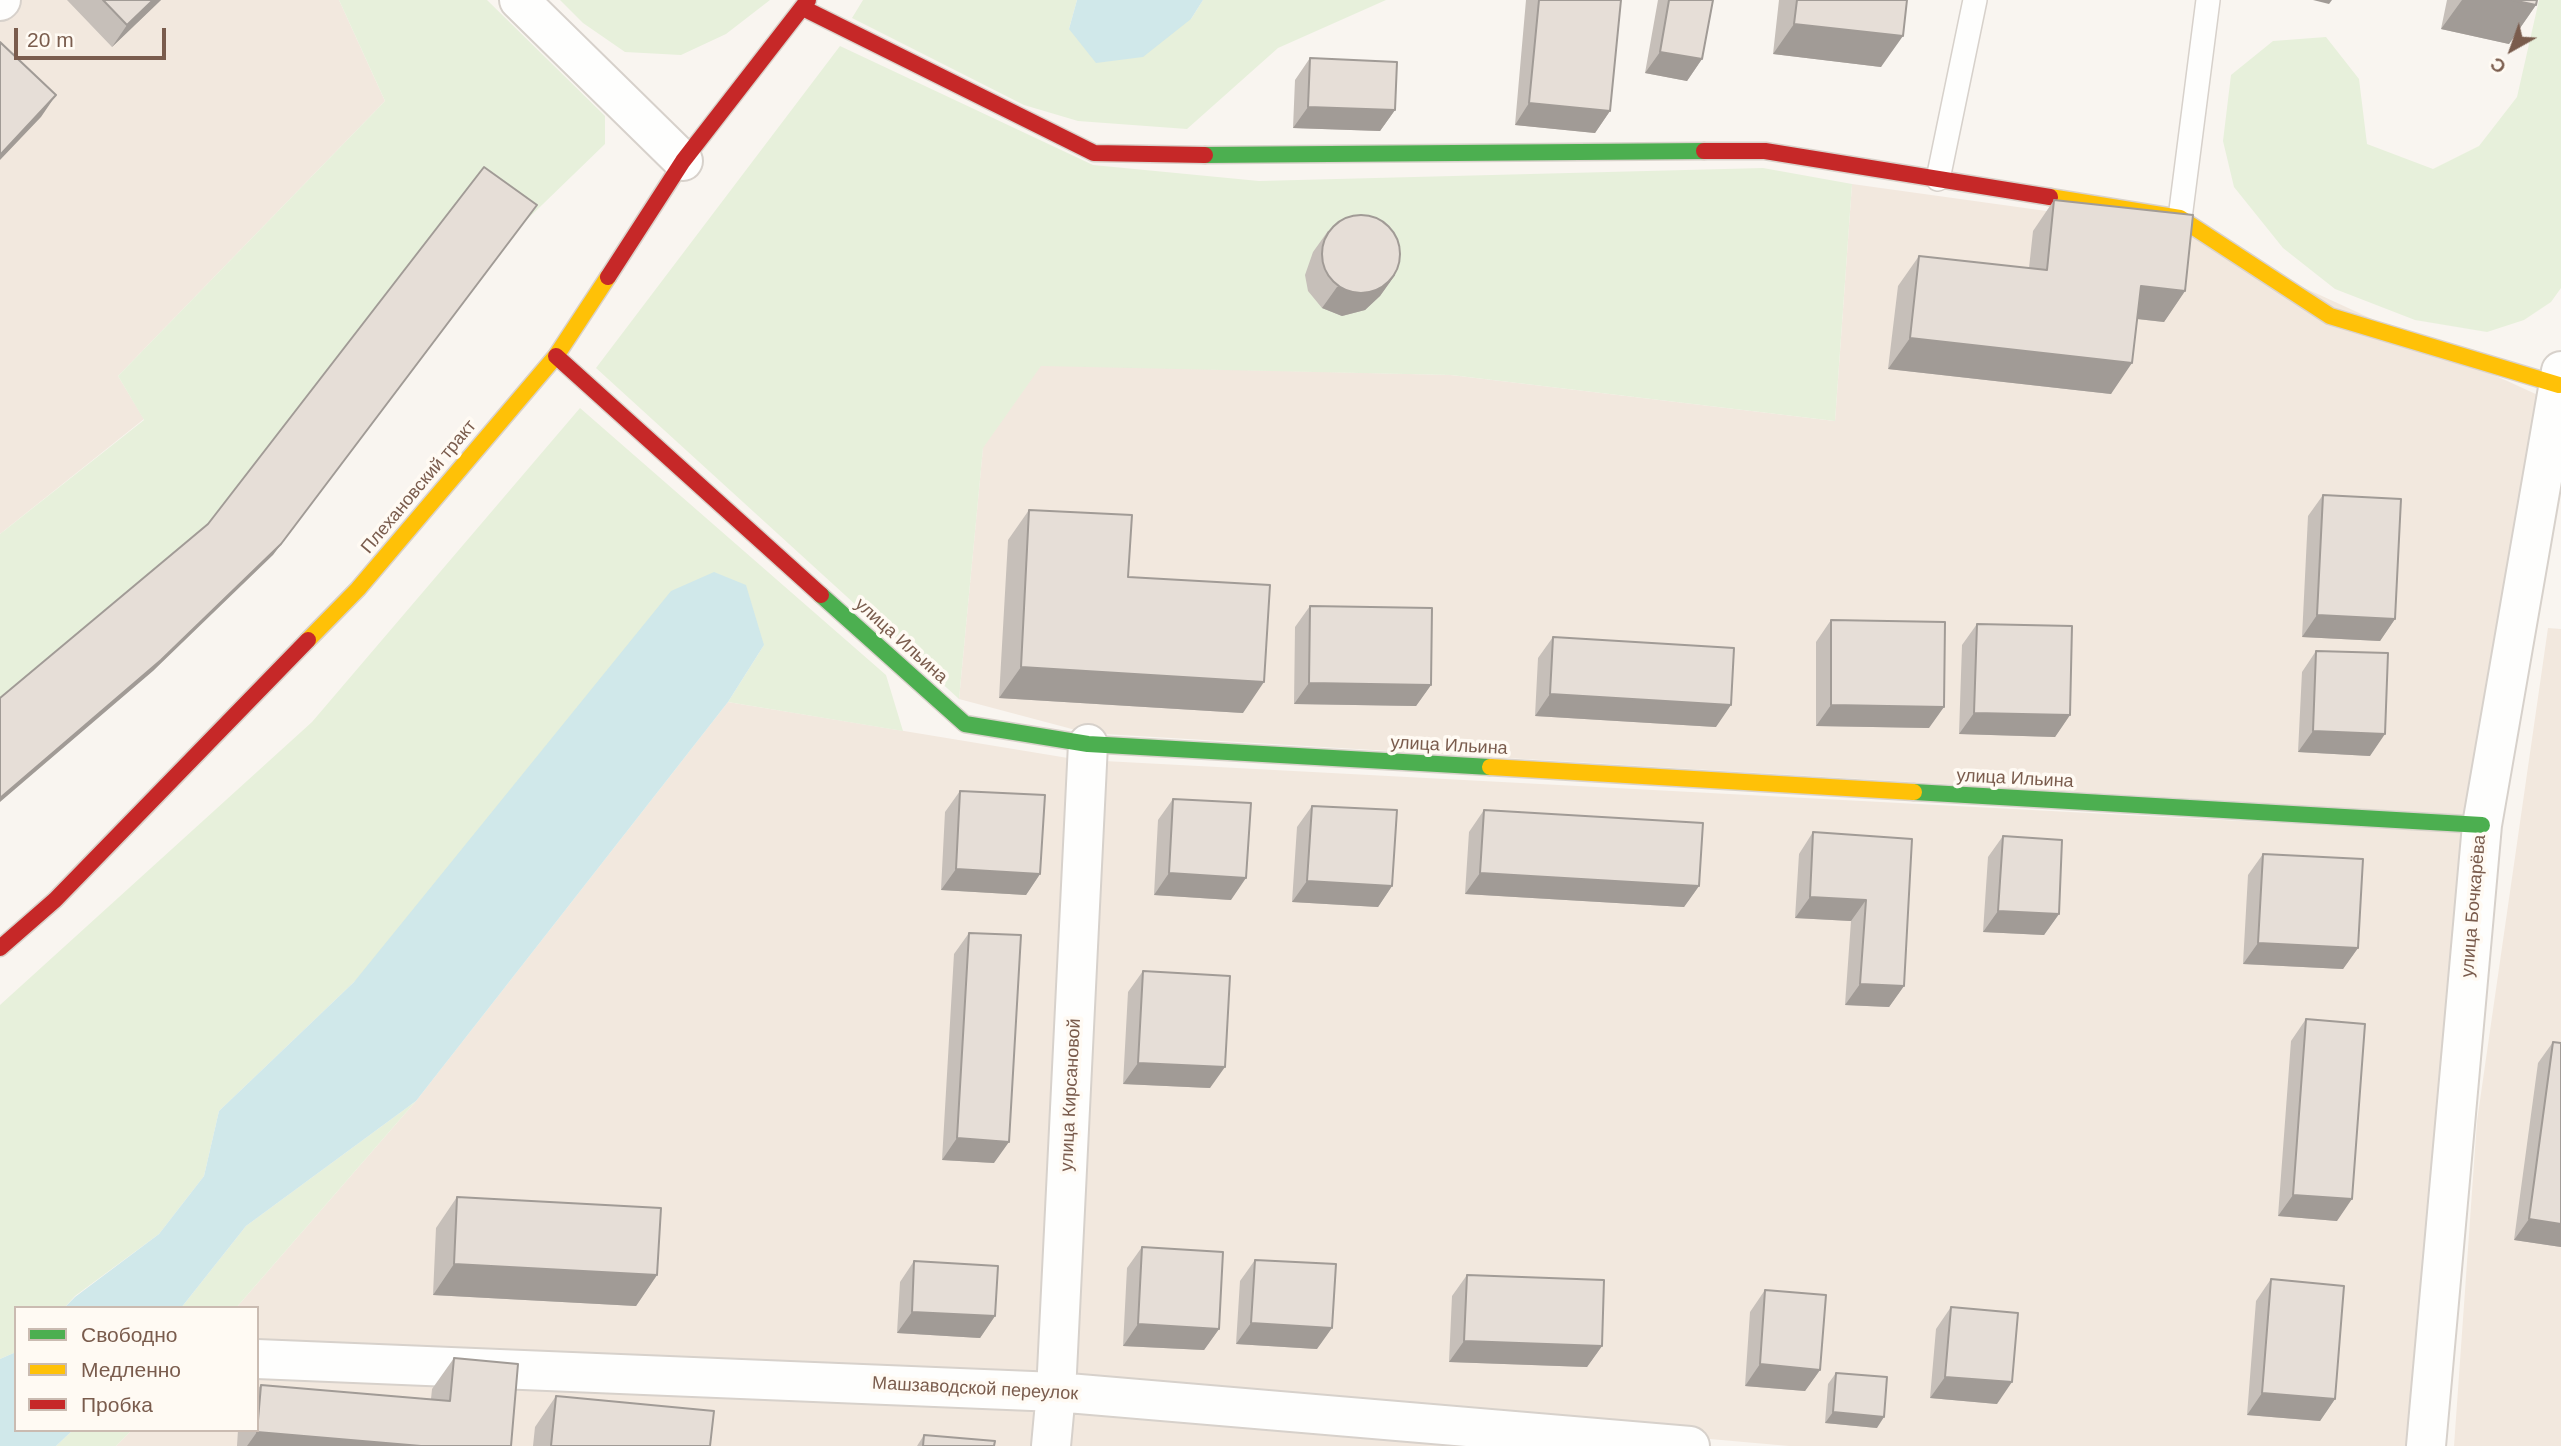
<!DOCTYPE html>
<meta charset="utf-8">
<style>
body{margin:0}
#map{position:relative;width:2561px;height:1446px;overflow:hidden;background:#f9f5f0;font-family:Arial,sans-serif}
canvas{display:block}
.legend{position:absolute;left:14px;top:1306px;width:245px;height:126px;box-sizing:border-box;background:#fffaf3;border:2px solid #cabbb1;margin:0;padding:9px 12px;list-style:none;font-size:21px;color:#7a5c4d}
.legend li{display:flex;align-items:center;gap:14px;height:35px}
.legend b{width:35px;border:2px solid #cabbb1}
.north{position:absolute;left:2477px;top:14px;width:70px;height:70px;-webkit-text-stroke:5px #fffaf3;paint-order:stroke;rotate:220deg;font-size:19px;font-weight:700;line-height:28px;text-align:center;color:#7a5c4d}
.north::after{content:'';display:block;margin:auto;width:24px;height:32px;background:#7a5c4d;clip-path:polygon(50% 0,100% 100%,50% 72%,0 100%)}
.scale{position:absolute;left:14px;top:28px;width:152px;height:32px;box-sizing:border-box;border:4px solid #7a5c4d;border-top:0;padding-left:9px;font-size:21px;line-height:24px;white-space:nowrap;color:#7a5c4d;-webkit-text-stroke:5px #fffaf3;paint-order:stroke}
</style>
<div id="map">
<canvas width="2561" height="1446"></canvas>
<ul class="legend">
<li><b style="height:9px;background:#4caf50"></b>Свободно</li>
<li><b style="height:9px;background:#ffc107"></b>Медленно</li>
<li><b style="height:9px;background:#c62828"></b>Пробка</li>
</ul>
<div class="north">С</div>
<div class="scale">20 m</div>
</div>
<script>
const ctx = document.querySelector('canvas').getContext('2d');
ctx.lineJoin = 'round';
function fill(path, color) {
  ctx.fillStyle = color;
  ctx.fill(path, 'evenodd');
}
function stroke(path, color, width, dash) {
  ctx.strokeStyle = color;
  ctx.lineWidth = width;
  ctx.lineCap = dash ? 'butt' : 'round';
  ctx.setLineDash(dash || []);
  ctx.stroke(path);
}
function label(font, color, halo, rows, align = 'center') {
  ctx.font = font + ' Arial,sans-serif';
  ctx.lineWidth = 7;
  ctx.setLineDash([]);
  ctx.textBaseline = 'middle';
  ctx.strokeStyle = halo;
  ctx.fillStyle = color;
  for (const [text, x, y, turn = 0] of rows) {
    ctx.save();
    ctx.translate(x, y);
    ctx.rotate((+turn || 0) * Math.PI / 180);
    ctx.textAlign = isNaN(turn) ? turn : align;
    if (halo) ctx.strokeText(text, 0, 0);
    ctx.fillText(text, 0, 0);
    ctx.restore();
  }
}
const residential = new Path2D(`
 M15 0H339L385 101 118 376 144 419 0 534V14Z
 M1852 184 2176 229 2540 396 2466 815 1087 733 959 699 983 447 1041 365 1451 375 1835 421Z
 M2548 628 2561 629V1446H2454L2477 1121Z
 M728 702 1068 758 1045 1384 257 1345V1308H236L416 1101Z
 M1104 761 2468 833 2413 1446H1789L1066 1382Z
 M257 1379 1046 1406 1042 1446H116L132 1430H257Z
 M1068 1402 1583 1446H1064Z`);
const green = new Path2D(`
 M339 0H487L605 116V144L201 535 0 703V534L144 420 118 376 385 101Z
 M560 0H770L726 34 681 55 625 52 583 23Z
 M863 0H1077L1069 29 1191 19 1203 0H1386L1278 48 1187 129 1078 121 1024 105 852 18Z
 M2539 0H2561V288L2551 302 2524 320 2487 332 2415 320 2335 289 2283 248 2234 187 2223 141 2231 75 2273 41 2326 37 2359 79 2367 144 2433 169 2479 146 2517 97Z
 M840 46 1093 165 1259 181 1763 168 1852 184 1835 421 1451 375 1041 366 983 448 959 699 596 368Z
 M580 408 886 675 903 731 728 702 764 645 354 982 219 1111 204 1176 159 1234 75 1296 64 1308H16V1352L0 1359V1005L312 722Z
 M416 1101 236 1308H181L246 1226Z
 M73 1430H132L116 1446H56Z`);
const water = new Path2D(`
 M1077 0H1203L1191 19 1143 57 1096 63 1069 29Z
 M714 572 746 585 764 645 728 702 416 1101 246 1226 181 1308H64L75 1297 159 1234 204 1176 219 1111 354 982 671 591Z
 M16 1352V1430H73L56 1446H0V1359Z`);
const lane = new Path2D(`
 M1938 179 1975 0
 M2180 218 2208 0`);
const street = new Path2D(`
 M519 0 683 161
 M0 1 1 0
 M257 1359 1056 1392 1690 1446
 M1051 1446 1056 1392 1088 744
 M2426 1446 2482 825 2561 371`);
const fast = new Path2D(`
 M1205 155 1704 151
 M821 595 965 724 1088 744 1490 767
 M1914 792 2482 825`);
const slow = new Path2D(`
 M2050 197 2180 218 2330 316 2559 385
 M308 640 358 589 556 356 608 277
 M1490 767 1914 792`);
const jam = new Path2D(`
 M803 8 1094 153 1205 155
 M1704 151H1765L2050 197
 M608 277 683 161 808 0
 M556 356 821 595
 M0 948 55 900 308 640`);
const wall = new Path2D(`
 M67 0H161L112 47Z
 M1526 0H1621L1610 111 1595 133 1515 125Z
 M1658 0H1713L1702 59 1687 81 1645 73Z
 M1779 0H1907L1881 67 1773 54Z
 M2447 0H2537L2536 5 2509 44 2441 29Z
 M1310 58 1395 110 1380 131 1293 128 1295 80Z
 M2054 200 2185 291 2164 322 2137 319 2111 394 1888 369 1898 286 1919 256 2029 268 2033 231Z
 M1328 231 1395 275 1380 296 1365 310 1342 316 1322 308 1308 291 1305 275 1313 252Z
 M2323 495 2395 619 2380 641 2302 637 2308 516Z
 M1029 510 1128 577 1243 713 999 698 1008 540Z
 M1310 606 1431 685 1416 706 1294 704 1295 627Z
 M1831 620 1929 728 1816 726V642Z
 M1977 624 2070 715 2055 737 1959 734 1962 645Z
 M1553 637 1716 727 1535 716 1538 658Z
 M2316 651 2370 756 2298 752 2302 672Z
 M960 791 1040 874 1026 895 941 890 945 812Z
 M1173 799 1231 900 1154 895 1158 820Z
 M1312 806 1392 886 1378 907 1292 902 1297 827Z
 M1484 810 1699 886 1684 907 1465 894 1469 832Z
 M1813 832 1912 839 1904 986 1889 1007 1845 1005 1851 921 1795 918 1799 854Z
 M2003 836 2059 914 2044 935 1983 932 1988 857Z
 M2263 854 2358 948 2343 969 2243 964 2248 875Z
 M969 933 994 1163 942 1160 954 954Z
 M1143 971 1210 1088 1123 1084 1128 992Z
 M2306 1019 2337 1221 2278 1216 2291 1041Z
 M2553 1042 2561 1247 2514 1240 2538 1063Z
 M457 1197 657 1275 636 1306 433 1295 436 1228Z
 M1142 1247 1219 1329 1204 1350 1123 1346 1127 1268Z
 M1255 1260 1317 1349 1236 1344 1240 1281Z
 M914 1261 995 1316 980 1338 897 1333 900 1282Z
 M1467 1275 1602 1346 1587 1367 1449 1362 1452 1296Z
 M2271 1279 2335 1399 2320 1421 2247 1415 2256 1301Z
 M1765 1290 1820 1370 1805 1391 1745 1386 1750 1312Z
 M1951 1307 1997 1404 1930 1398 1936 1329Z
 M454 1358 511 1446H237L238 1430H257V1390L261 1385 431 1399 432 1389Z
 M1836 1373 1877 1428 1825 1423 1828 1384Z
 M556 1396 710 1446H533L535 1427Z
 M924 1435 994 1446H917Z`);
const shadedWall = new Path2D(`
 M153 0H161L112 47 127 25Z
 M2313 0H2332L2329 4Z
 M2462 0H2512L2536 5 2509 44 2441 29Z
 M1794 24 1903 36 1881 67 1773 54Z
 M1660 52 1702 59 1687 81 1645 73Z
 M56 95 41 117 0 160V155Z
 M1529 103 1610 111 1595 133 1515 125Z
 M1308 107 1395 110 1380 131 1293 128Z
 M529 216 273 555 153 671 0 802V798Z
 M1395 275 1380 296 1365 310 1342 316 1322 308 1337 287Z
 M2141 286 2185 291 2164 322 2120 317Z
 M1910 338 2132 363 2111 394 1888 369Z
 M2317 615 2395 619 2380 641 2302 637Z
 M1021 667 1264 682 1243 713 999 698Z
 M1309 683 1431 685 1416 706 1294 704Z
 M1550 694 1731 705 1716 727 1535 716Z
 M1831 705 1944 707 1929 728 1816 726Z
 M1974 713 2070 715 2055 737 1959 734Z
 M2313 731 2385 734 2370 756 2298 752Z
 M956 869 1040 874 1026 895 941 890Z
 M1169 873 1246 878 1231 900 1154 895Z
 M1480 873 1699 886 1684 907 1465 894Z
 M1307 881 1392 886 1378 907 1292 902Z
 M1810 897 1866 900 1851 921 1795 918Z
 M1998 911 2059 914 2044 935 1983 932Z
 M2258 943 2358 948 2343 969 2243 964Z
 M1860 984 1904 986 1889 1007 1845 1005Z
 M1138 1063 1225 1067 1210 1088 1123 1084Z
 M957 1138 1009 1142 994 1163 942 1160Z
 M2293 1195 2352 1199 2337 1221 2278 1216Z
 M2529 1219 2561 1224V1247L2514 1240Z
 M454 1264 657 1275 636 1306 433 1295Z
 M912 1312 995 1316 980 1338 897 1333Z
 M1251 1323 1332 1328 1317 1349 1236 1344Z
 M1138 1324 1219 1329 1204 1350 1123 1346Z
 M1464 1341 1602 1346 1587 1367 1449 1362Z
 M1760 1364 1820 1370 1805 1391 1745 1386Z
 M1945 1377 2012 1382 1997 1404 1930 1398Z
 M2262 1393 2335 1399 2320 1421 2247 1415Z
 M1833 1412 1884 1417 1877 1428 1825 1423Z
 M257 1432 421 1446H247Z`);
const building = new Path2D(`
 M103 0H153L127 25Z
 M1539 0H1621L1610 111 1529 103Z
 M1669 0H1713L1702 59 1660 52Z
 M1797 0H1907L1903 36 1794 24Z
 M2512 0H2537L2536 5Z
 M0 42 56 95 0 155Z
 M1310 58 1397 62 1395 110 1308 107Z
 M484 167 537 205 281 544 161 660 0 798V698L208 524Z
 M2054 200 2193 215 2185 291 2141 286 2132 363 1910 338 1919 256 2047 270Z
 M1322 254a39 39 0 1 1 78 0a39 39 0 1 1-78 0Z
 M2323 495 2401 499 2395 619 2317 615Z
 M1029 510 1132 515 1128 577 1270 585 1264 682 1021 667Z
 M1310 606 1432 608 1431 685 1309 683Z
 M1831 620 1945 622 1944 707 1831 705Z
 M1977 624 2072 626 2070 715 1974 713Z
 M1553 637 1734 648 1731 705 1550 694Z
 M2316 651 2388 653 2385 734 2313 731Z
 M960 791 1045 795 1040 874 956 869Z
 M1173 799 1251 803 1246 878 1169 873Z
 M1312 806 1397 810 1392 886 1307 881Z
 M1484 810 1703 823 1699 886 1480 873Z
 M1813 832 1912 839 1904 986 1860 984 1866 900 1810 897Z
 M2003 836 2062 840 2059 914 1998 911Z
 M2263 854 2363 859 2358 948 2258 943Z
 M969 933 1021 935 1009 1142 957 1138Z
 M1143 971 1230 976 1225 1067 1138 1063Z
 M2306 1019 2365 1024 2352 1199 2293 1195Z
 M2553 1042 2561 1043V1224L2529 1219Z
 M457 1197 661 1208 657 1275 454 1264Z
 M1142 1247 1223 1252 1219 1329 1138 1324Z
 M1255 1260 1336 1264 1332 1328 1251 1323Z
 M914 1261 998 1266 995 1316 912 1312Z
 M1467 1275 1604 1280 1602 1346 1464 1341Z
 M2271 1279 2344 1286 2335 1399 2262 1393Z
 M1765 1290 1826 1295 1820 1370 1760 1364Z
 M1951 1307 2018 1313 2012 1382 1945 1377Z
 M454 1358 518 1364 511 1446H421L257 1432 261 1385 450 1401Z
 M1836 1373 1887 1377 1884 1417 1833 1412Z
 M556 1396 714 1411 710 1446H551Z
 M924 1435 995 1441 994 1446H923Z`);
const streetNames = [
 ["Плехановский тракт",419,487,-50],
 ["улица Ильина",901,641,42],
 ["улица Ильина",1449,746,3],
 ["улица Ильина",2015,779,3],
 ["улица Бочкарёва",2474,906,-85],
 ["улица Кирсановой",1071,1095,-87],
 ["Машзаводской переулок",975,1389,3]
];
fill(residential, '#f2e8de');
fill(green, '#e7f0db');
fill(water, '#d0e8ea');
stroke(lane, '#d7d1cb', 26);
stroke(street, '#d7d1cb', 42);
stroke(fast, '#d9d2cb', 19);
stroke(slow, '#d9d2cb', 19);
stroke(jam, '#d9d2cb', 19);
stroke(lane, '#fefefd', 23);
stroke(street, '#fefefd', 38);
stroke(fast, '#4caf50', 16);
stroke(slow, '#ffc107', 16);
stroke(jam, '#c62828', 16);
fill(wall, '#c6bfb9');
fill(shadedWall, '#a19b96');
fill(building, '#e6ded7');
stroke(building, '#a19b96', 2);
label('18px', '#7a5c4d', '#fffaf3', streetNames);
</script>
